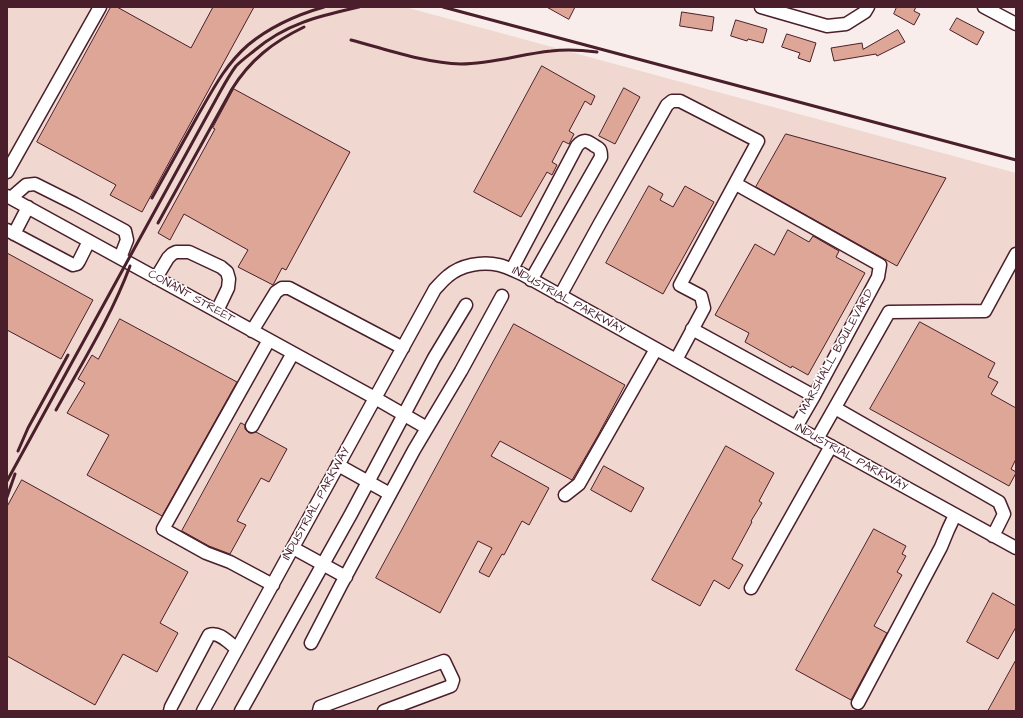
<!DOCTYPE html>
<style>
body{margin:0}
#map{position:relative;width:1023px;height:718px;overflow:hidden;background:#f8edea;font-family:"Architects Daughter",sans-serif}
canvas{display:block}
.frame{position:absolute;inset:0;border:8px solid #4a1f2b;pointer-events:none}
</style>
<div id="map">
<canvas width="1023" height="718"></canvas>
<div class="frame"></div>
</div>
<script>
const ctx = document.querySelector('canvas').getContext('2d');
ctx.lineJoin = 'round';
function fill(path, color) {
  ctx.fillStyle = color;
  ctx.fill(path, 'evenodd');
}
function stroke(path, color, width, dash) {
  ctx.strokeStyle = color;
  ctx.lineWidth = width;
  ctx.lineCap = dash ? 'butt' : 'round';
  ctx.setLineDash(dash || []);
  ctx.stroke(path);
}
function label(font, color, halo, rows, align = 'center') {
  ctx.font = font + ' "Architects Daughter",sans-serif';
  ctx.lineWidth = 3.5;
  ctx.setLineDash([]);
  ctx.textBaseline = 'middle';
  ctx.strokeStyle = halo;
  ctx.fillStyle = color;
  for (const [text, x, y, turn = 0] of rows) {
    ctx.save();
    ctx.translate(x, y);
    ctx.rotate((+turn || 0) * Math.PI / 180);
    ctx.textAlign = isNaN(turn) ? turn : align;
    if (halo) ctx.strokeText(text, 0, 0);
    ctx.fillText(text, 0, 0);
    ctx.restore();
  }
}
const built = new Path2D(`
 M7 7H405L1016 173V711H7Z`);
const building = new Path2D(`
 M111 7H117L191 48 213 7H254L142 212 110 195 116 185 37 142Z
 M547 7H575L569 19Z
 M897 7H916L914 11 920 14 914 25 894 14Z
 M682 12 714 17 712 31 680 26Z
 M957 18 984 32 977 45 950 30Z
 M736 20 767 29 763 43 748 39 747 41 731 36Z
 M898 30 905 42 877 56 876 54 834 61 831 48 862 43 863 49Z
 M787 34 816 43 810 62 798 58 800 53 782 47Z
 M542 66 595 96 591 105 585 101 569 131 574 134 569 144 563 141 552 162 557 165 552 175 547 172 521 217 474 192Z
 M624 88 640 97 615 144 599 136Z
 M234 89 350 152 286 270 282 268 273 285 238 267 248 250 184 214 170 240 158 233 215 129 213 128Z
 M786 134 946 178 897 266 756 187Z
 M649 186 663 194 660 200 673 207 685 186 714 202 663 294 606 263Z
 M788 230 809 242 813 236 839 251 836 257 865 273 808 375 792 366 791 368 745 342 749 333 715 315 755 244 774 255Z
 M7 253 93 300 61 359 7 330Z
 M120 319 237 382 162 516 87 475 109 435 67 413 85 383 78 379 92 355 98 359Z
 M920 322 995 363 988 377 998 382 991 394 1016 408V459L1011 469 1016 472V473L1009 486 870 409Z
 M514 324 625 385 597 437 572 480 500 441 491 456 549 488 529 525 522 521 504 555 502 554 489 577 479 572 492 548 478 541 440 613 376 578Z
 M241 423 245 425V429L249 433H252L256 432 287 449 269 482 261 478 237 521 246 525 230 554 209 546 182 531Z
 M726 446 774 473 759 501 762 503 751 521 752 522 732 559 743 565 729 589 714 580 700 606 652 580Z
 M604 466 644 488 631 512 591 490Z
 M22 480 188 572 160 623 178 633 157 672 123 654 95 705 7 656V507Z
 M874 529 906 546 902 554 906 556 897 572 902 575 874 626 887 633 851 700 796 670Z
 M993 593 1016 606V627L998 659 967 642Z
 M1016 660V711H988Z`);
const minor = new Path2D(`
 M761 7 827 26 846 24 865 12 868 7
 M984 7 1016 24
 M7 172 100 7
 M736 184 880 265 878 277 814 396 796 427
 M7 196 375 398 427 428
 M11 198 26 185 35 184 75 204 125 231 127 240 120 258
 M7 230 73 265 77 264 79 261 89 241
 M14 234 28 207
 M512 269 577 146C584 138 588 141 595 146 597 147 599 148 600 150 601 152 601 155 601 157L531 280
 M156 278 168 258 172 254 176 252H189L221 267 227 272 229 279 228 288 217 311
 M560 296 599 225 667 105 672 101H680L758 141 680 285 701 296 704 308 676 360
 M692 329 814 396
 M252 331 276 292 282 288H289L403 348
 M269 340 163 529 206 553 230 562 273 585
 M835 408 999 502 1004 514 993 536
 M252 426 293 353
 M817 439 889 312 985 311 1016 254
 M338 465 390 494
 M565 495 579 484 656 349
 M293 548 346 577
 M751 588 831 446
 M311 643 341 585 414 450 461 371 502 296
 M858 703 941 547 948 530 955 515
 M170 711 171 707 209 635C219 631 229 643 237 649
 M203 711 435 289C439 285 443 280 448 276 461 265 482 261 499 265 507 267 515 271 522 274L796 427 1016 548
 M241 711 351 514 434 358 466 305
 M319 711 320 707 444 661 453 680 451 686 384 711`);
const rail = new Path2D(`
 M443 7 1016 160
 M351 40C386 49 424 63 461 64 492 64 521 54 551 51 566 49 582 50 597 52
 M152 198C167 171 182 144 197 117 212 91 225 65 248 45 271 26 296 15 324 7
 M158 223 232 89C250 60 273 42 304 27
 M56 410C82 363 111 317 130 266
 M18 451 28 428 68 355
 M7 481 220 92C225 83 230 74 236 66 242 60 249 55 255 50 287 23 320 16 359 7
 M7 497 15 474`);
const streetNames = [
 ["CONANT STREET",191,297,29],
 ["INDUSTRIAL PARKWAY",568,301,29],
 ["MARSHALL BOULEVARD",837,352,-61],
 ["INDUSTRIAL PARKWAY",851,458,29],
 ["INDUSTRIAL PARKWAY",317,504,-61]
];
fill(built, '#f0d8d1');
fill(building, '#dea696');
stroke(building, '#4a1f2b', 1);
stroke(minor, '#4a1f2b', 15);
stroke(minor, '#fff', 12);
stroke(rail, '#4a1f2b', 3);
label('12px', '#4a1f2b', '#fff', streetNames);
</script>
